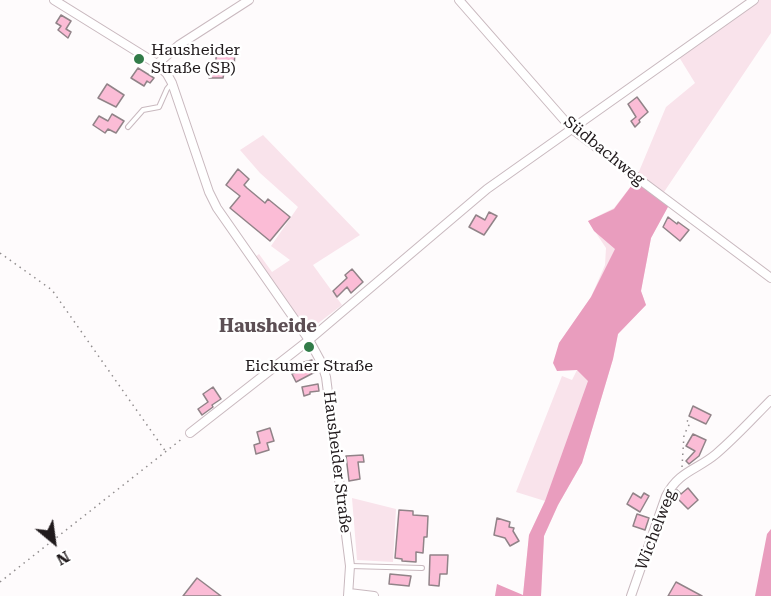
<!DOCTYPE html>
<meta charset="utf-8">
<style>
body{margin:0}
#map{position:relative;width:771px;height:596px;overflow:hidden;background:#fefbfc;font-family:"Roboto Serif",serif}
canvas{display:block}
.north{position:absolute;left:24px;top:512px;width:60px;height:60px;-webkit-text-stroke:4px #fff;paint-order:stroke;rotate:151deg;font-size:16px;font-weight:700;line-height:24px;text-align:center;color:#201a1c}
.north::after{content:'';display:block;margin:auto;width:21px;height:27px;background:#201a1c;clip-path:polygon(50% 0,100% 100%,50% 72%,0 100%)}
</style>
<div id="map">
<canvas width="771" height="596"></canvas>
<div class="north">N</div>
</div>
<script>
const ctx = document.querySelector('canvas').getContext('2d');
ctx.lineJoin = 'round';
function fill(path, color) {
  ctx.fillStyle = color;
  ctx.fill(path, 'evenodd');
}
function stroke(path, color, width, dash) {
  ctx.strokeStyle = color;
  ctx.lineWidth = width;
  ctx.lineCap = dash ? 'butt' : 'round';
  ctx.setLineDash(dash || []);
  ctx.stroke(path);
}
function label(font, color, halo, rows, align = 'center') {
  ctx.font = font + ' "Roboto Serif",serif';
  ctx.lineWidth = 5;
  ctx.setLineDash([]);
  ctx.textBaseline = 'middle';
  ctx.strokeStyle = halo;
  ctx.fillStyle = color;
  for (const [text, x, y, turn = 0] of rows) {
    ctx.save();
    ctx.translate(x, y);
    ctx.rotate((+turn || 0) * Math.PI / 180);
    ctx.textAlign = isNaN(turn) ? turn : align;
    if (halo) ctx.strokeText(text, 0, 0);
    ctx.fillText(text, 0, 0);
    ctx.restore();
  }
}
const green = new Path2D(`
 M759 0H771V33L664 192 669 205 651 238 641 291 646 305 618 334 613 359 582 463 558 505 544 536 541 596 523 595 529 535 545 501 516 492 562 376 572 380 577 370 561 364 559 343 591 297 605 265 606 248 588 221 614 208 635 181 666 107 695 83 679 57Z
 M263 135 360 235 313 265 342 305 308 331 255 257 259 254 272 272 290 260 271 246 298 207 260 173 240 150Z
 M352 498 396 509 393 562 357 560Z`);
const forest = new Path2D(`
 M635 181 669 205 651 238 641 291 646 305 618 334 613 359 582 463 558 505 544 536 541 596H495L497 584 523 595 529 535 545 501 588 381 577 370 557 371 553 363 559 343 591 297 615 249 594 231 588 221 614 209Z
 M771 529V596H755L767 534Z`);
const building = new Path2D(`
 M61 15 71 21 66 29 71 32 68 38 58 30 61 26 56 23Z
 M227 51H235L234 68H225L223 78H209V71H216V54H228Z
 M138 68 154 78 150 83 147 81 144 86 131 78Z
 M107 84 124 95 116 107 98 98Z
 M637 97 648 112 639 120 640 122 635 127 631 121 636 117 628 104Z
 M112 114 124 121 116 133 108 129 105 133 93 125 99 116 108 121Z
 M238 169 249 179 244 185 247 188 265 203 268 199 290 217 270 241 230 208 240 196 226 185Z
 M489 212 497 216 484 235 469 227 476 215 485 220Z
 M668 217 677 224 678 222 689 230 680 241 663 227Z
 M352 269 363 282 351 293 347 287 337 297 333 291 347 278 345 275Z
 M312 360 317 371 296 382 292 374 302 369 300 366 304 362Z
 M318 384 319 391 310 392V394L304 396 302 387Z
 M213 387 221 399 212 405 213 407 202 415 198 409 208 402 203 394Z
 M693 406 711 415 706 424 689 416Z
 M270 428 274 441 267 443 269 450 256 454 254 445 260 443 257 432Z
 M693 434 706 440 699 456 689 464 686 461 695 451 686 446Z
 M363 455 364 462H358L360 479 349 481 346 456Z
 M688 488 698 500 688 509 674 495 677 490 681 494Z
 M633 493 641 498 644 493 649 496 640 512 627 504Z
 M399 510 413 511V515L428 516 427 537H424L423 553 416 552V562L402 561V559L395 558Z
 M637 514 649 518 645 530 633 526Z
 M497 518 510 522 509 527 514 528 513 531 519 541 510 546 505 538 494 535Z
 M430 555H448L447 574H440L439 586 429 585Z
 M390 574 411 576 409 586 389 584Z
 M197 578 221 596H183Z
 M676 582 702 596H668Z`);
const path = new Path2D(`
 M0 253 52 290 166 452
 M682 467 684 435 690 423 685 419
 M0 582 183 438`);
const service = new Path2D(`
 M128 127 143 110 159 107 167 89 172 83
 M351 566 422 568`);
const minor = new Path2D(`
 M54 0 157 64 167 74 172 83 209 192 217 208 309 340 321 362 326 377 350 566 348 596
 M459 0 572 129 771 278
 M157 64 179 45 249 0
 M190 433 309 340 487 189 754 0
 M349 593 374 596
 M631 596 666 496C679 471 697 470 716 454 736 437 753 418 771 400`);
const markers = [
 [139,59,6,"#327c49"],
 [309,347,6,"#327c49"]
];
const poiNames = [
 ["Hausheider",151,50],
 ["Straße (SB)",151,68],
 ["Eickumer Straße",309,366,"center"]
];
const streetNames = [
 ["Südbachweg",604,151,39],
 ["Hausheider Straße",337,462,83],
 ["Wichelweg",656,530,-69]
];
const neighbourhoodNames = [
 ["Hausheide",268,327]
];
fill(green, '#f9e3eb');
fill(forest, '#e99dbe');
fill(building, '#fbbcd6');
stroke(building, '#918388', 1.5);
stroke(service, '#c9b9bf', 6);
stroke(minor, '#c9b9bf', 10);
stroke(path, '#918d8e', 1.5, [1.5, 4.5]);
stroke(service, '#fff', 4);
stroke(minor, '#fff', 8);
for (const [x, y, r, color] of markers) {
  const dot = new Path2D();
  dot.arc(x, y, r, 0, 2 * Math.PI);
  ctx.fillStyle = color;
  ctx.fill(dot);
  stroke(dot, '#fff', 2);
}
label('16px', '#201a1c', '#fff', poiNames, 'left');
label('16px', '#201a1c', '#fff', streetNames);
label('bold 18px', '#5c4f54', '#fff', neighbourhoodNames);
</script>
